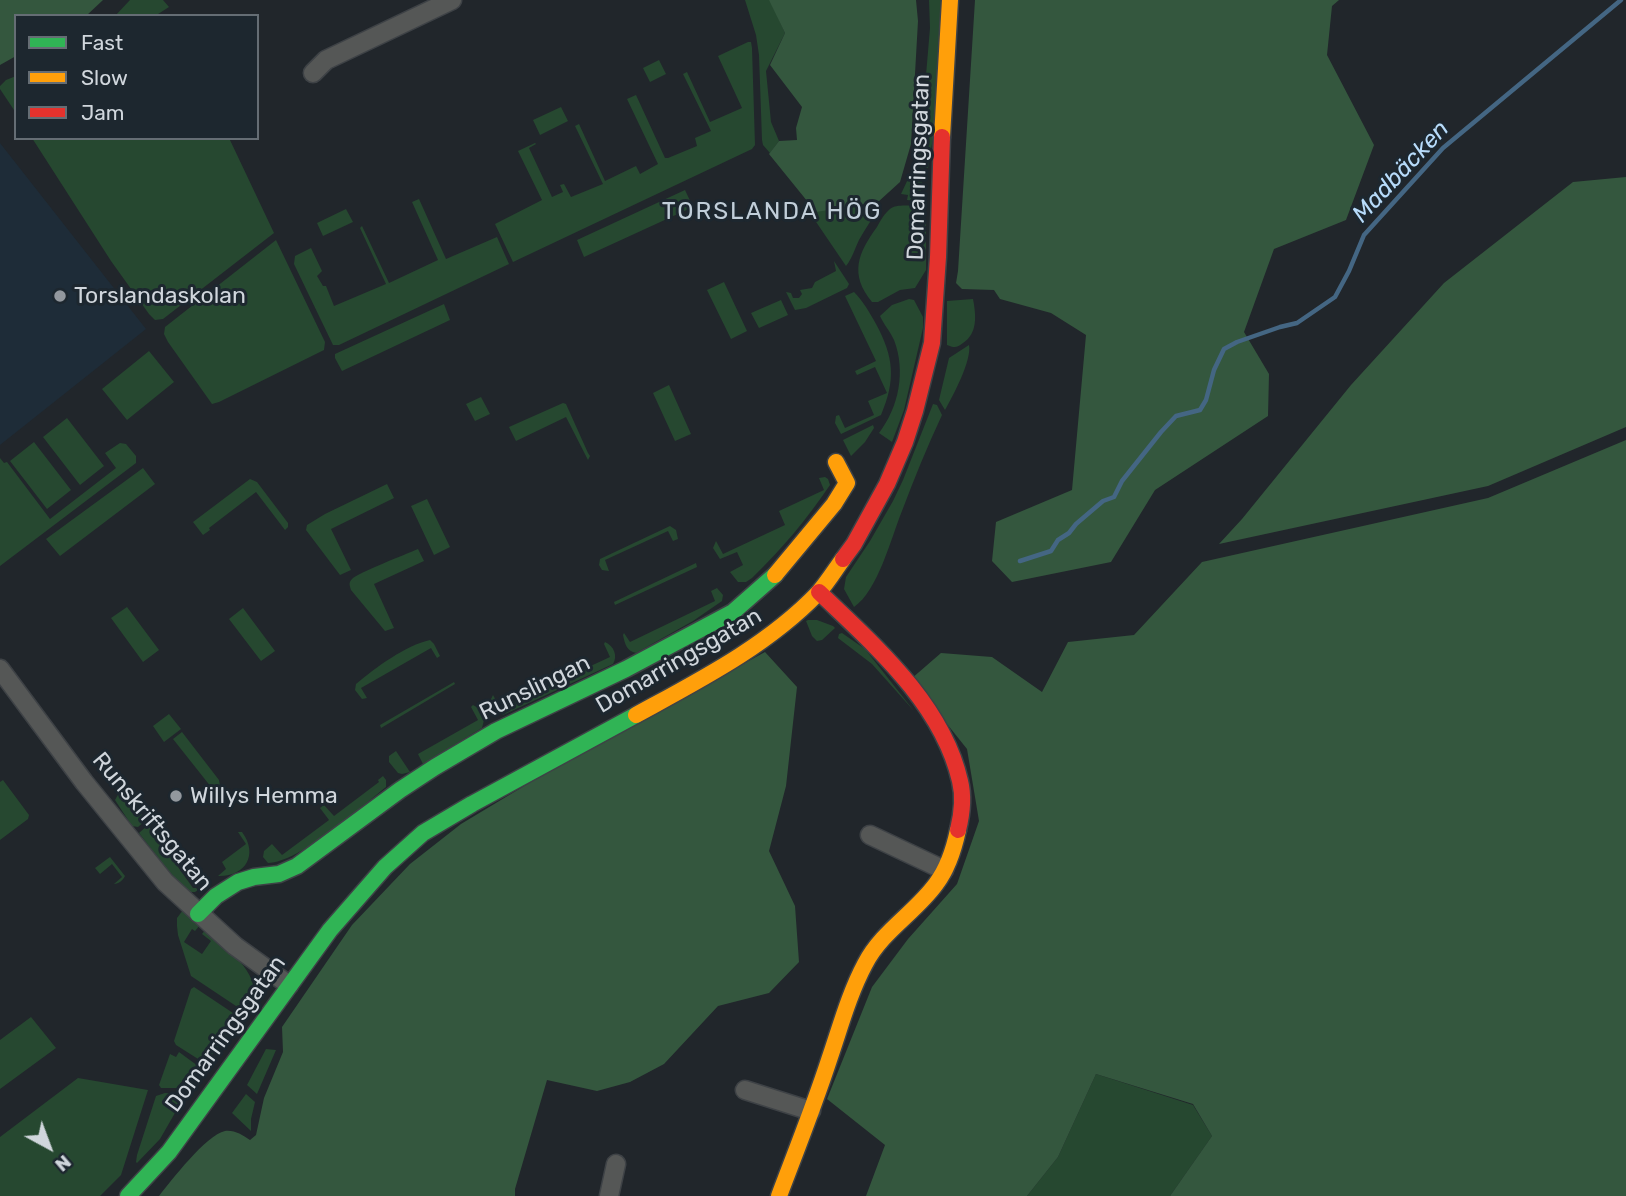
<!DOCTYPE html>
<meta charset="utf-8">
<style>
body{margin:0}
#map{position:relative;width:1626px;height:1196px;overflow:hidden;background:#21262b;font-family:Rubik,sans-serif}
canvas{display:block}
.legend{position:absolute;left:14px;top:14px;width:245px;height:126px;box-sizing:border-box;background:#1d272f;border:2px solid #656d74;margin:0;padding:9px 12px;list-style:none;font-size:21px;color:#d0d6dc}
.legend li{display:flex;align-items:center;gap:14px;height:35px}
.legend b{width:35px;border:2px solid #656d74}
.north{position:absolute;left:14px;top:1112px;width:70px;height:70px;-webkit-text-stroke:5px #1d272f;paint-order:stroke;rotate:139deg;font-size:19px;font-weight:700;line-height:28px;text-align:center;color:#d0d6dc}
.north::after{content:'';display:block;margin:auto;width:24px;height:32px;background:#d0d6dc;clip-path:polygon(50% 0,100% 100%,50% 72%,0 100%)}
</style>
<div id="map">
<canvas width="1626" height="1196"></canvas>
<ul class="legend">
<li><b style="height:9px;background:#30b455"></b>Fast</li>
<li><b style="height:9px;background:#ff9f0a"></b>Slow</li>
<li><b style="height:9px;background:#e5322d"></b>Jam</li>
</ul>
<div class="north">N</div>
</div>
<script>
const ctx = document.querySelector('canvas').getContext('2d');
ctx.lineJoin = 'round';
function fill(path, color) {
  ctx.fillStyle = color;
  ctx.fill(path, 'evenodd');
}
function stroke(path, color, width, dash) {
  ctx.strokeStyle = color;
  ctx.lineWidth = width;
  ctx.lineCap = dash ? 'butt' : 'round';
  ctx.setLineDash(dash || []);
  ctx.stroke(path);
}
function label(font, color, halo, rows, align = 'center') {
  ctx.font = font + ' Rubik,sans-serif';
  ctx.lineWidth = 6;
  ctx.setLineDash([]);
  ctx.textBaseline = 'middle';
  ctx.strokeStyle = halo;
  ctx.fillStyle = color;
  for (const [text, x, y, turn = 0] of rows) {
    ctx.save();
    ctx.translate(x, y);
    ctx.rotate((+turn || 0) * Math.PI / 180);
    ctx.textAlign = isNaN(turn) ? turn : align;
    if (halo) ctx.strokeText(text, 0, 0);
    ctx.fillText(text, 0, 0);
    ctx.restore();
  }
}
const built = new Path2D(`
 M0 143 146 329 0 445Z`);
const green = new Path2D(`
 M130 0H163L169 7 155 16H115Z
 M745 0H770L785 33 766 71 771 122 779 141 770 153 763 145 762 140 759 55 756 35Z
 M929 0H944L936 120 928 168H924L921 191H917L916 201 907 200 908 195 901 194 916 162 920 146 930 28Z
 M748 42H751L752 48 755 145 752 149 513 262 495 224 542 200 518 151 535 143 536 144 529 148 552 197 563 192 560 185 564 184 571 197 603 184 575 126 579 124 605 181 636 166 640 174 658 164 627 99 636 95 665 158H668L697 146 695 138 711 131 683 74 687 72 710 122 742 108 718 56Z
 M659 60 666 74 650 82 643 68Z
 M16 76V113L0 89V86L6 80Z
 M561 107 568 121 540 135 533 120Z
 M32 138H229L274 233 163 319 155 320 149 314 111 261Z
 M685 190 693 207 584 257 577 240Z
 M419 199 446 259 497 237 509 264 339 345H333L294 264 295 256 311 248 322 271 317 276 323 286H326L334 306 386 284 360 228 362 226 389 283 438 260 412 202Z
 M917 206 919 219 922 224H926V270L915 288 900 290 878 302H872C849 274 858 253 877 227 880 221 885 213 890 209 896 204 910 206 917 206Z
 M876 207 878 210C872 219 865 229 859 240 855 248 852 259 846 266L810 213 811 210 815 208Z
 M346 209 353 222 323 236 317 223Z
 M276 240 325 342 324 350 219 402 212 404 168 342 164 334 165 327Z
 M834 261 849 284 847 288 806 308 795 310 786 292 791 293 793 298H799L802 294 800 290 812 288 815 282 836 271Z
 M724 282 747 331 731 339 707 290Z
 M854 292C863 301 870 313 876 324 894 357 896 380 881 415L841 434 835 423 836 416 839 415 845 428 874 415 868 401 887 393 875 367 857 375 855 371 876 361 845 296Z
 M909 299 914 300 923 317V328L904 410 892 442 879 433C899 407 906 371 894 340 890 331 884 325 880 316L892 305Z
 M973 299C976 315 978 333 963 343 957 348 954 348 947 345V301Z
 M781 300 788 315 759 328 751 313Z
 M444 304 450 320 342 371 335 358V354Z
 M969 345C972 360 953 396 945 410L939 400 949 358Z
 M149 351 174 382 127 420 102 389Z
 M669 385 691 434 675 441 653 393Z
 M481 397 490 414 475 421 466 404Z
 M563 403 566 404 588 453 590 456 588 460 566 417 516 441 509 427Z
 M933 404 937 405 942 415C927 447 914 479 902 511 891 538 878 591 854 607L844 589 846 577 870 541 893 501 903 480Z
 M67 418 104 466 80 485 43 437Z
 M873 425 874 428 865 442 851 456 843 440Z
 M34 442 71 490 47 509 10 461Z
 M120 443 126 444 136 456V463L0 566V458L4 463 7 462 50 519 116 468 105 453Z
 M143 468 155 484 60 556 46 539Z
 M825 477 828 479 830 485C807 519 782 549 752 578L746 582H738L730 572 743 565 737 552 720 559 713 548 716 541 723 554 785 525 779 511 824 490 819 478Z
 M250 479 257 482 288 523V527L285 530 256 492 209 528 210 530 203 535 193 522Z
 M387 484 394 498 331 529 351 570 340 575 306 530 307 525 325 514Z
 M427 499 450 547 434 555 411 506Z
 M670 526 676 530 678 539 673 541 668 531 605 560 609 571 602 570 599 565 600 559Z
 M418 549 424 561 374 584 394 628 385 631 351 590C350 586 348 583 352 579 357 573 407 554 418 549Z
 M696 563 697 567 615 605 614 602Z
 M717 588 723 595 722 601 693 621 636 653C627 651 625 645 623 635L624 633 630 642 715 601 711 591Z
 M127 607 159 650 143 662 111 618Z
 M243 608 275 651 261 661 229 619Z
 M808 620H817L833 626 835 628 822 640 817 641 812 636 806 621Z
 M842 633 865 649 914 711 872 664 838 638 839 634Z
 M430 640 434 644 440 656 437 658 431 648 361 688 367 698 362 699 355 690 356 684C375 668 406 645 430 640Z
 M605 642C614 646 618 656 613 664L503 715 494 710 490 701 493 695 500 708 610 657 604 644Z
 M454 682 455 684 381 728 380 725Z
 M473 705 478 708 484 720 482 728 423 764 418 754 478 720 471 707Z
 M169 714 181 729 164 742 153 726Z
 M182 732 219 780 220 786 215 792 173 739Z
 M396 751 410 772 402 774 398 773 389 762V756Z
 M383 776 386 780V787C360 808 300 862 268 863L263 857 264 851 272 844 282 855 329 820 320 808 324 805 334 816 379 782 378 780Z
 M3 780 29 815 28 819 0 840V782Z
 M123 790 146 820 138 827 132 826 115 800 119 793Z
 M148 825 193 888H196L198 890 195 892H188L165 867 139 833Z
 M238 832H242C259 855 245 877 218 876L226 869 222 862 246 844Z
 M110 857 125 876C123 880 119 884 114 884L122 877 112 864 100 874 95 868Z
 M183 910 200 925 195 931 192 929 184 942 202 954 211 941 202 934 205 930C225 949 261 970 253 1002L236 1006 191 976 178 935 177 926V918Z
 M194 987 233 1013 232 1028 234 1030 214 1052 206 1064 176 1045 174 1041 191 989Z
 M31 1017 56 1048 0 1089V1040Z
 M266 1049 276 1050 257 1094 247 1085Z
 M179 1052 198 1066 193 1076 190 1079 185 1077 180 1084 182 1087 181 1088H161L159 1085 170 1054 176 1057Z
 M1096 1074 1193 1105 1212 1136 1170 1196H1027L1058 1157Z
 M78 1078 148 1090 121 1175 100 1196H0V1137Z
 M165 1093 180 1094 183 1099 160 1139 137 1163 136 1162 137 1155 156 1096Z
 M246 1094 255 1102 251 1119V1131L232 1113Z`);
const forest = new Path2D(`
 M0 0H103L86 16H16V56L0 65Z
 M769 0H916L918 21 911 144 900 182 878 202 816 212 769 154 779 141 797 140 796 128 802 107 770 65 785 33Z
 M975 0H1339L1332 6 1327 55 1374 145 1346 220 1274 249 1244 332 1269 374 1268 416 1155 490 1111 562 1012 582 992 561 996 522 1072 490 1086 335 1051 313 1000 299 994 290 962 289 956 283 958 271Z
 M1626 177V427L1488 486 1219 544 1242 519 1351 385 1444 283 1573 182Z
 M1626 440V1196H1170L1212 1136 1193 1104 1096 1074 1058 1157 1027 1196H866L885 1145 827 1099 872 987 908 939 957 884 979 821 967 749 911 679 941 653 992 657 1042 692 1068 642 1134 635 1202 562 1488 498Z
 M765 652 797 687 786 786 769 851 795 906 799 962 769 993 718 1006 664 1064 630 1082 597 1091 547 1080 515 1189V1196H159C171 1181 206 1135 225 1131 235 1130 242 1135 250 1140L256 1135 264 1098 283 1052 282 1027 352 925 410 864 461 824 564 762Z`);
const stream = new Path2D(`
 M1020 561 1051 551 1058 540 1069 533 1076 524 1103 501 1114 497 1122 481 1161 432 1176 416 1200 410 1206 400 1214 370 1224 349 1237 342 1280 327 1297 323 1335 297 1349 271 1364 235 1443 148 1621 0`);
const street = new Path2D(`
 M313 73 326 60 452 0
 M0 669 84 782 165 882 235 946 289 985
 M870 835 944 870
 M745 1090 811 1111
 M609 1196 616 1164`);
const fast = new Path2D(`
 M198 914 216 896 238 882 254 877 279 874 297 866 400 790 435 767 496 731 626 669 733 612 775 575
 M128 1196 169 1152 330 930 385 867 423 833 472 804 636 715`);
const slow = new Path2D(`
 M942 137 950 0
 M775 575 834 504 847 483 836 462
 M636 715C700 680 767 646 818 593 827 583 835 570 843 559
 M779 1196C796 1151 814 1106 829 1060 840 1028 849 994 865 964 882 931 915 913 936 884 948 868 954 849 958 830`);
const jam = new Path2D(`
 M843 559 854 544 887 484 905 442 915 411 932 343 938 257 942 137
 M819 592C874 645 942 703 960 781 964 797 962 814 958 830`);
const markers = [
 [60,296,7,"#93989e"],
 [176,796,7,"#93989e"]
];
const streetNames = [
 ["Domarringsgatan",919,167,-88],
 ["Domarringsgatan",679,661,-30],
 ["Runslingan",535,688,-26],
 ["Runskriftsgatan",152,822,50],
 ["Domarringsgatan",226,1034,-54]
];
const poiNames = [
 ["Torslandaskolan",74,296],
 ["Willys Hemma",190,796]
];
const waterNames = [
 ["Madbäcken",1401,172,-47]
];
const neighbourhoodNames = [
 ["TORSLANDA HÖG",772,212]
];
fill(built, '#1e2c38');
fill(green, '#264830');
fill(forest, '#34573e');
stroke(stream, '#446683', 4.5);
stroke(street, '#3e4246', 21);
stroke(fast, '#3e4246', 19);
stroke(slow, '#3e4246', 19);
stroke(jam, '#3e4246', 19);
stroke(street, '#555756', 18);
stroke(fast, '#30b455', 16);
stroke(slow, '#ff9f0a', 16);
stroke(jam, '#e5322d', 16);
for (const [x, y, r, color] of markers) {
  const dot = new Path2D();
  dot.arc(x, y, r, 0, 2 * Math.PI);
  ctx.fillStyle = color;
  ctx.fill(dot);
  stroke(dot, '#1d272f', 2.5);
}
label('23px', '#d0d6dc', '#1d272f', streetNames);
label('23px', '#d0d6dc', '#1d272f', poiNames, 'left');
label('italic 24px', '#b7dbfa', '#1d272f', waterNames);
ctx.letterSpacing = '2px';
label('24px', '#c1ced9', '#1d272f', neighbourhoodNames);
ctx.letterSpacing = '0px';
</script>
